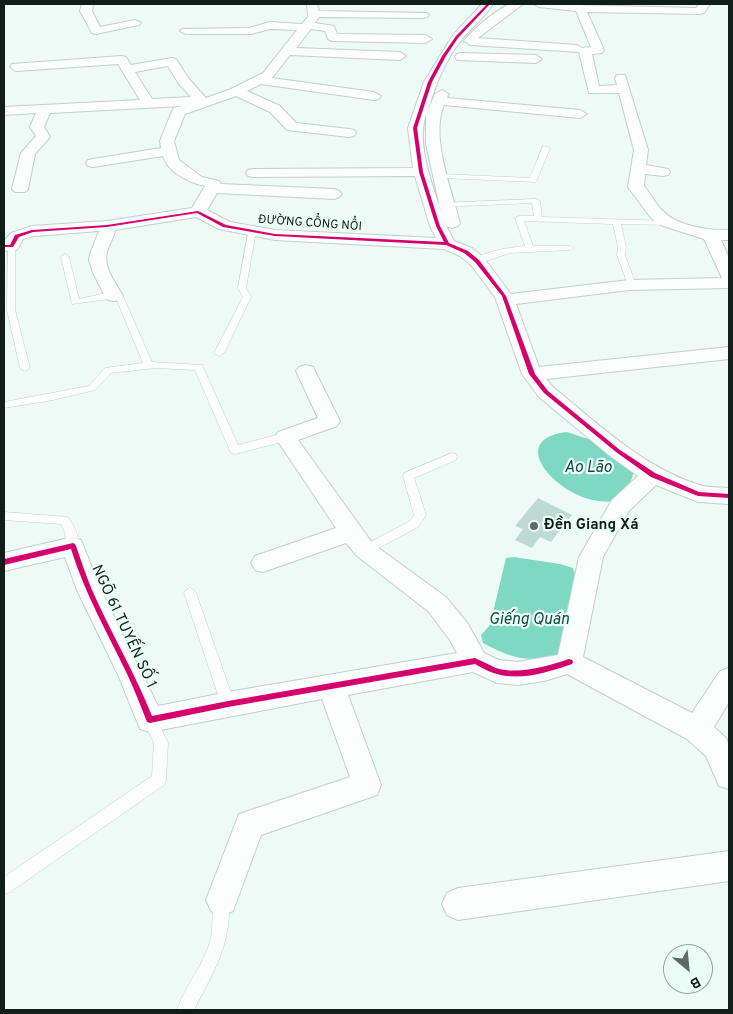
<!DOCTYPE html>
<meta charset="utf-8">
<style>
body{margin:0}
#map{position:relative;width:733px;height:1014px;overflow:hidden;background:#eefaf6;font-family:Overpass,sans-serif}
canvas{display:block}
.frame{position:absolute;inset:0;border:5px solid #111d19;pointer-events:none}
.north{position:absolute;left:663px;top:944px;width:50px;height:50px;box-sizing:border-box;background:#eafef7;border:1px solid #93a49e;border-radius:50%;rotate:152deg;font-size:14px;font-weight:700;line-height:20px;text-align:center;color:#111d19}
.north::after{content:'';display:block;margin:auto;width:18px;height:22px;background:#5e6a66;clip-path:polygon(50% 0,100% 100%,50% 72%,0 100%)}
</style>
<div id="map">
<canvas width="733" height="1014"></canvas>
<div class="frame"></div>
<div class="north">B</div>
</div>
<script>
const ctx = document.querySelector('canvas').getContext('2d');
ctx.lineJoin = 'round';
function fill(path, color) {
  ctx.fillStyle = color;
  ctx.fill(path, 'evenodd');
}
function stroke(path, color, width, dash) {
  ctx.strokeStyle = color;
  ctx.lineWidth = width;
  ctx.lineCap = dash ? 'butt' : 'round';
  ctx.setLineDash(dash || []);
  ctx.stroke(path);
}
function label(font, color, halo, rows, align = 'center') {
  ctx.font = font + ' Overpass,sans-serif';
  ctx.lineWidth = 4.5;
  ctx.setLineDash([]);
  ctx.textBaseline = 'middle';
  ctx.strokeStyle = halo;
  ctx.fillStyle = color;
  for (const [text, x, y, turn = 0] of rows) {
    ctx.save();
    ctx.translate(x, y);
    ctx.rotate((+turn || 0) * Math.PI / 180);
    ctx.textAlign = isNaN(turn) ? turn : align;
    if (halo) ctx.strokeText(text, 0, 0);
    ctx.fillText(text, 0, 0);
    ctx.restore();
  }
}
const water = new Path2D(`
 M567 432 597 442 633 468C635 481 624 491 616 500 573 513 496 440 567 432Z
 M514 557 560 564 573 568 575 574 560 656C527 662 512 659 483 643L481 635 490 625 506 558Z`);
const building = new Path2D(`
 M538 498 572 515 551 542 540 537 532 548 515 540 523 529 515 526Z`);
const service = new Path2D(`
 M543 146 550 148 536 182 440 178 436 176 440 174 530 178Z
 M536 199 540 201 542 217 669 221 673 223 669 225 621 224 626 247 625 255 636 285 632 288 628 285 617 255 618 247 613 224 524 221 533 246H570L574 248 570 250 510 253 477 264 473 261C486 250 508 248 525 246L515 218 519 216H534L532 203 441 207 437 205 441 203Z
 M249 229 256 231 246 288 251 297 224 353 219 356 214 353 243 297 238 288Z
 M8 244H14L15 246V310L30 368 25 371 20 368 7 310Z
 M65 254 69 257 79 299 111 292 122 294 152 362 202 365 238 445 285 433 290 437 289 440 235 454 231 453 195 370 156 368 111 373 95 390 53 400 4 408V402L89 386 105 368 143 363 116 298 72 304 61 257Z
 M452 453 456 454 457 457 456 460 414 478 426 515 418 527 369 553H361L359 550 361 547 410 521 414 515 403 476 404 473Z
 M4 512 68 517C74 526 81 538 77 549H69L64 530 61 524 4 520Z
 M190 588 194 590 196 593 235 704 233 708 228 710 223 708 221 704 184 593 186 590Z
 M150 714 155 716 168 743 166 780 164 785 10 892 4 894V877L152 776 154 743 143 720 145 716Z
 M222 892 228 894C230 901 230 906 229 913 228 951 210 978 194 1010H177C184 988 200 970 208 948 215 931 210 911 216 894Z`);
const minor = new Path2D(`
 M82 4H93L92 11 100 27 135 20 141 23 139 25 96 34 92 33 80 11Z
 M307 4H317L319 11 427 13 429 15 427 17 423 18 319 17 315 23 334 26 337 34 426 35 432 39 426 43 332 41 328 39 325 31 311 29 296 48 400 52 406 56 400 60 290 55 272 78 374 92 381 96 379 99 374 100 261 84 247 91 280 106 296 123 349 129 354 130 356 133 354 136 349 137 287 130 270 112 236 96 185 114 174 141 179 160 202 177 219 181 221 184 334 189 339 191 342 194 339 197 334 199 217 193 207 210 230 222 275 230 436 238 430 226 415 176 253 177 248 176 246 173 248 170 253 169 413 168 408 128 424 82 453 35 482 4H493C485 17 472 27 462 39 444 61 435 87 427 113L435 94 442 90 449 94 447 98 580 110 587 114 580 118 444 105C430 136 452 191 460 223L458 226 452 228 446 226 454 241 472 248 483 257 511 294 629 280 722 278 704 239 663 226 651 218 628 187 634 150 619 93H589L579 52 470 45 464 41C471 31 499 7 511 4 514 3 519 4 523 4L478 38 577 45 582 48 591 47 576 11 539 7 534 4 696 8 699 4H710L704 13 700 14 587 12 604 50 602 53 592 54 599 86 617 85 615 78 617 75H625L648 150 646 165 668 169 670 172 668 175 663 176 645 174 644 186C651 194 655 204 663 211 676 226 711 231 729 230V240H721L729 258V288L629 290 516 304 539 367 729 347V359L546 379 553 387C598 424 643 467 699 485 708 488 720 487 729 488V504L698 502 656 485 628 512 603 557 583 657 692 713 720 671 729 668V702L714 727 726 738 729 745V789L719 786 706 756 687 739 567 674 544 681 518 685 497 683 473 672 348 695 381 785 377 795 261 835 233 911 222 916 211 911 206 900 239 814 350 777 322 699 150 732 140 729 119 677 77 590 65 557 4 571V553L73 537 81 540 101 590 158 706 228 692 457 653 450 640 428 611 357 556 346 543 263 572 255 570 251 563 255 556 336 528 275 437 278 432 318 418 296 371 299 367 306 365 313 367 340 421 337 426 298 440 373 544 446 597 468 624 484 653 499 660 518 662 558 655 579 557 612 500 638 476 610 456 539 397 522 374 495 297 471 265 460 256 444 249 275 240 219 229 196 217 115 230C114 238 109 244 107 252 103 268 116 283 123 296L120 300 114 301 108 300 105 296 93 273 89 260 90 254 99 231 34 236 23 239 17 250 4 251V241L11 233 32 226 107 221 192 208 205 186C190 183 167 172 163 156L93 167 88 166 86 163 88 160 93 159 161 148 160 141 172 111 174 108 182 106 50 113 44 127 50 137 35 154 28 189 25 192H15L12 189 21 153 36 136 30 127 36 113 4 115V107L140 100 118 64 16 71 10 67 12 64 122 56 126 57 131 65 172 58 176 59 189 79 206 98 231 89 263 73 297 30 270 29 251 34H186L180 31 182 29 249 28 270 22 302 24 308 17ZM168 66 179 84 191 97 152 99 135 72ZM426 114V144L441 212C432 182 416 145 426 114Z
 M461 53 536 55 542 59 536 63 457 60 455 57 457 54Z
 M729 851V881L458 920 447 915 442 904 447 893 458 888Z`);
const cycleway = new Path2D(`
 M487 4H490L458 38 446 56 432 82 417 128 423 172 440 226 449 243 468 251 479 260 506 296 535 374 548 391 620 450 655 473 699 492 729 494V498L698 496 651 477 616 452 544 393 529 374 502 296 475 262 464 253 446 245 275 236 223 227 197 213 107 227 33 232 19 237 13 247H4V245H10L15 235 32 230 107 225 198 211 226 225 275 234 444 242 436 226 419 172 413 128 428 82 442 56 456 36Z
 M73 543 75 544 76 546C81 561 86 575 92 590 111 633 135 673 152 716L228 701 475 658C482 661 489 665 496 668 518 675 548 666 569 659L572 660 573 662 572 664C549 672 521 681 497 674 489 672 482 668 475 664L228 707 150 723 147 722C141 707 135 691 128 676 108 634 85 594 71 549L4 565V559Z`);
const markers = [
 [534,526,5,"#5e6a66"]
];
const farStreetnames = [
 ["ĐƯỜNG CỔNG NỔI",310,224,4]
];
const poiNames = [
 ["Đền Giang Xá",544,526]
];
const streetNames = [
 ["NGÕ 61 TUYẾN SỐ 1",123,627,65]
];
const waterNames = [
 ["Ao Lão",588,469],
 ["Giếng Quán",529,621]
];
fill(water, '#7fd8c2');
fill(building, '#bedad3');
stroke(service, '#c3cfcb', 1);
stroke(minor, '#c3cfcb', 2);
fill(service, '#fcfefe');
fill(minor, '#fcfefe');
fill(cycleway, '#d6006c');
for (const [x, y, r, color] of markers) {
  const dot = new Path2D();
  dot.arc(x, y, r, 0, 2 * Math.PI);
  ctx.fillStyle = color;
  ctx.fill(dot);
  stroke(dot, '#eafef7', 2);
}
label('12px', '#111d19', '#eafef7', farStreetnames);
label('bold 15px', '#111d19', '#eafef7', poiNames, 'left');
label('15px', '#111d19', '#eafef7', streetNames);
label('italic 16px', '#154a3e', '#eafef7', waterNames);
</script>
